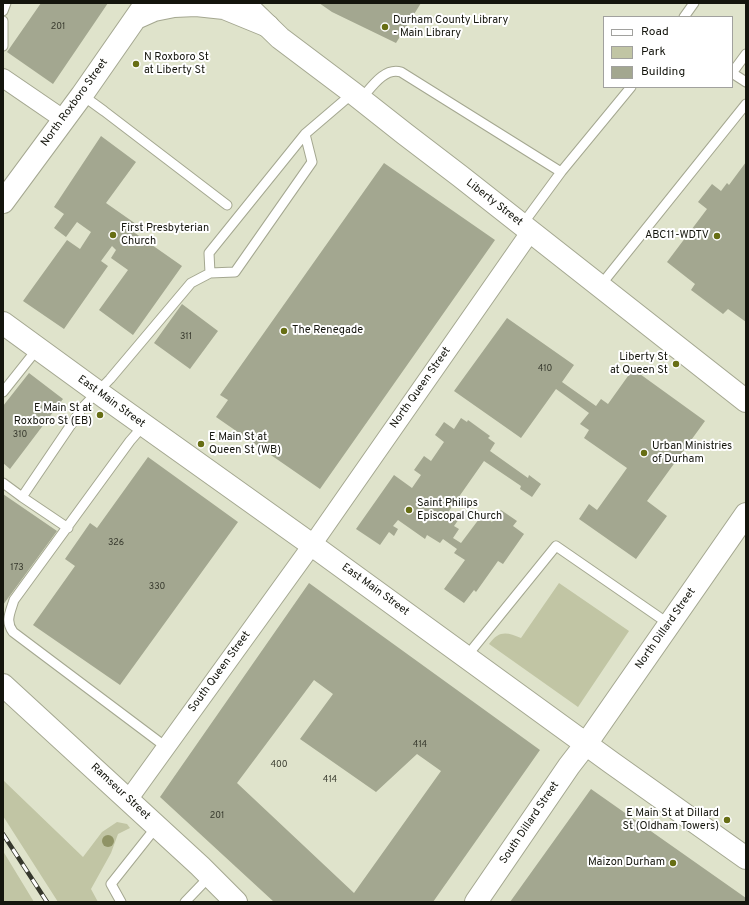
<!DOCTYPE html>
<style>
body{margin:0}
#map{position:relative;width:749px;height:905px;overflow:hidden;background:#dfe3cb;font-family:Overpass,sans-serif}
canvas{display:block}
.frame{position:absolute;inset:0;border:4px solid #14150d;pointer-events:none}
.legend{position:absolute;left:603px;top:16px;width:130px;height:72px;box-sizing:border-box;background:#fff;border:1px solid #a1a19e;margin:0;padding:5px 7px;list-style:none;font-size:12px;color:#14150d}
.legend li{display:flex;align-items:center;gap:8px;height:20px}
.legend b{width:20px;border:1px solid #a1a19e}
</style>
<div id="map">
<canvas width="749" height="905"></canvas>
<div class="frame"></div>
<ul class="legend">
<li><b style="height:5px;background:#fff"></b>Road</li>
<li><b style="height:11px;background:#c1c5a4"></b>Park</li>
<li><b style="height:11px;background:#a3a790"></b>Building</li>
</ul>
</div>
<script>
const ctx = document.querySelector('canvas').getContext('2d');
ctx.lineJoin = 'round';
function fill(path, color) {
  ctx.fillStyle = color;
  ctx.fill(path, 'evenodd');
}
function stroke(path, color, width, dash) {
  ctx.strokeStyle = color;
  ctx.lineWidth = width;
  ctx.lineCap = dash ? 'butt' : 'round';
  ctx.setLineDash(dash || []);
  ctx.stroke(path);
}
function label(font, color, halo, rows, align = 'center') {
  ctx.font = font + ' Overpass,sans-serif';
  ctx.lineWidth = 4;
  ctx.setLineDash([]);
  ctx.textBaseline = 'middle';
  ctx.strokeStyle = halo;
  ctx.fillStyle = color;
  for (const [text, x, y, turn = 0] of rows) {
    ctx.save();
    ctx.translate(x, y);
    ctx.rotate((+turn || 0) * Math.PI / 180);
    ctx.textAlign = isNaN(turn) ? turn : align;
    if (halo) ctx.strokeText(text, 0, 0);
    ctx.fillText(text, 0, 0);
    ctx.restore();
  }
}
const green = new Path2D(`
 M559 583 629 631 578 707 489 644C499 630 507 632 521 638Z
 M3 780 83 857 102 832 117 822 127 824 130 828 118 834 111 853 91 889 98 902H58L3 816Z
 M3 851 34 902H3Z`);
const building = new Path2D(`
 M41 3H108L53 84 7 52Z
 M319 3H421L396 43 332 12Z
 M101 136 136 162 106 203 136 224 132 231 182 266 133 335 99 310 128 270 111 258 116 250 112 246 101 261 108 266 64 329 23 301 67 240 80 249 91 232 77 222 66 237 54 228 64 214 54 207Z
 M746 162V322L728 309 723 314 691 290 695 284 667 262 707 209 698 202 712 184 721 191 727 183 729 185Z
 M384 163 495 240 320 489 216 417 228 400 220 395Z
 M182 304 218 331 190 369 154 343Z
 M507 318 574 365 562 382 596 406 601 399 608 404 633 369 705 421 647 501 667 516 636 559 579 519 589 504 597 510 627 468 584 438 589 430 580 424 589 413 556 389 521 438 454 391Z
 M29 373 63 399 10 469 3 463V406Z
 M461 418 467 422 468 420 490 436 488 438 495 443 490 451 528 478 529 475 541 484 532 497 520 489 521 486 484 461 449 511 459 519 454 526 459 529 453 538 461 543 482 515 492 522 501 510 517 521 513 526 524 534 503 564 498 561 476 592 474 590 464 603 444 589 465 560 454 553 457 549 443 539 440 543 427 535 425 539 398 520 393 526 398 529 394 536 389 532 380 545 356 529 394 475 412 488 421 475 414 470 424 456 431 461 444 442 435 435 444 422 454 429Z
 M148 457 238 522 120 685 33 625 75 566 65 559 90 523 97 528Z
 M3 494 57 531 3 605Z
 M309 583 540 750 433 902H274L160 797ZM314 680 333 694 300 739 376 792 417 754 441 771 354 893 237 783Z
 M591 789 746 898V902H510Z`);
const lane = new Path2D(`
 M3 11 6 3
 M684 17 694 3
 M3 21V46
 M746 54 732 73 746 82
 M82 95 104 111 227 205
 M361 99C371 88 384 67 401 72L561 172
 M522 225 561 172 631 87
 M210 273 235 272 312 162 305 134
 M600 286 746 104
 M3 392 38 348
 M144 425 130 441 14 600C10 613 5 621 13 632L166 747
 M3 483 22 497 83 407 110 379 191 283 210 273 209 253 305 134 353 93
 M22 497 68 528
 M466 657 556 546 669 624
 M121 902 111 884 157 826
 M185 902 210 876`);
const street = new Path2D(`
 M3 78 63 119
 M128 800 312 545 531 231`);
const secondary = new Path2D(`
 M244 3 280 38 353 93 405 134 460 176 746 401
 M3 323 106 398 312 545 612 763 746 858
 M3 685 200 866 236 902
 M476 902 569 766 586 744 746 514`);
const primary = new Path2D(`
 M136 18 154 10 174 6 196 5 224 8 268 26
 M3 202 82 95 146 3`);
const rail = new Path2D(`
 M3 834 47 902`);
const trees = [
 [108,841]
];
const markers = [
 [385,27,4,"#676e14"],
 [136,64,4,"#676e14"],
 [113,235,4,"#676e14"],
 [717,236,4,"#676e14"],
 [284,331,4,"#676e14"],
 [676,364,4,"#676e14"],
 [100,415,4,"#676e14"],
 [201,444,4,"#676e14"],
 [644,453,4,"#676e14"],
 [409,510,4,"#676e14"],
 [727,820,4,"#676e14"],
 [673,863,4,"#676e14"]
];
const numberNames = [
 ["201",58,27],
 ["311",186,337],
 ["410",545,369],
 ["310",20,435],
 ["326",116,543],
 ["173",17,568],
 ["330",157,587],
 ["414",420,745],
 ["400",279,765],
 ["414",330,780],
 ["201",217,816]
];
const poiNames = [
 ["Durham County Library",393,21],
 ["- Main Library",393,34],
 ["N Roxboro St",144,58],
 ["at Liberty St",144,71],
 ["First Presbyterian",121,229],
 ["Church",121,242],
 ["ABC11-WDTV",709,236,"right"],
 ["The Renegade",292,331],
 ["Liberty St",668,358,"right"],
 ["at Queen St",668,371,"right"],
 ["E Main St at",92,409,"right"],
 ["Roxboro St (EB)",92,422,"right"],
 ["E Main St at",209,438],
 ["Queen St (WB)",209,451],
 ["Urban Ministries",652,447],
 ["of Durham",652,460],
 ["Saint Philips",417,504],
 ["Episcopal Church",417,517],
 ["E Main St at Dillard",719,814,"right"],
 ["St (Oldham Towers)",719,827,"right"],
 ["Maizon Durham",665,863,"right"]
];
const streetNames = [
 ["North Roxboro Street",75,103,-54],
 ["Liberty Street",494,203,38],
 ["North Queen Street",421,388,-55],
 ["East Main Street",111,402,36],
 ["East Main Street",375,590,36],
 ["North Dillard Street",666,629,-55],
 ["South Queen Street",220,672,-54],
 ["Ramseur Street",120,792,43],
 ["South Dillard Street",530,823,-56]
];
fill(green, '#c1c5a4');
fill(building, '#a3a790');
stroke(lane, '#a4a790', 11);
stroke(street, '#a4a790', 20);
stroke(secondary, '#a4a790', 24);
stroke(primary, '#a4a790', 24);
stroke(lane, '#fff', 9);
stroke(street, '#fff', 18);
stroke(secondary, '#fff', 22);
stroke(primary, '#fff', 22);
stroke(rail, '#36382d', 4.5);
stroke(rail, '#fff', 3, [9]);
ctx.fillStyle = '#8f9365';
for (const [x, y] of trees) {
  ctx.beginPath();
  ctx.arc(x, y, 6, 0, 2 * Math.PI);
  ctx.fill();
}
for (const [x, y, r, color] of markers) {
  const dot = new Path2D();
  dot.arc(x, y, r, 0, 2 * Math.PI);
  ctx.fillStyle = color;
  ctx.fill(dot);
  stroke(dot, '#fff', 1.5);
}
label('9px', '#383a2e', null, numberNames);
label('11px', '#14150d', '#fff', poiNames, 'left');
label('11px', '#14150d', '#fff', streetNames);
</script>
